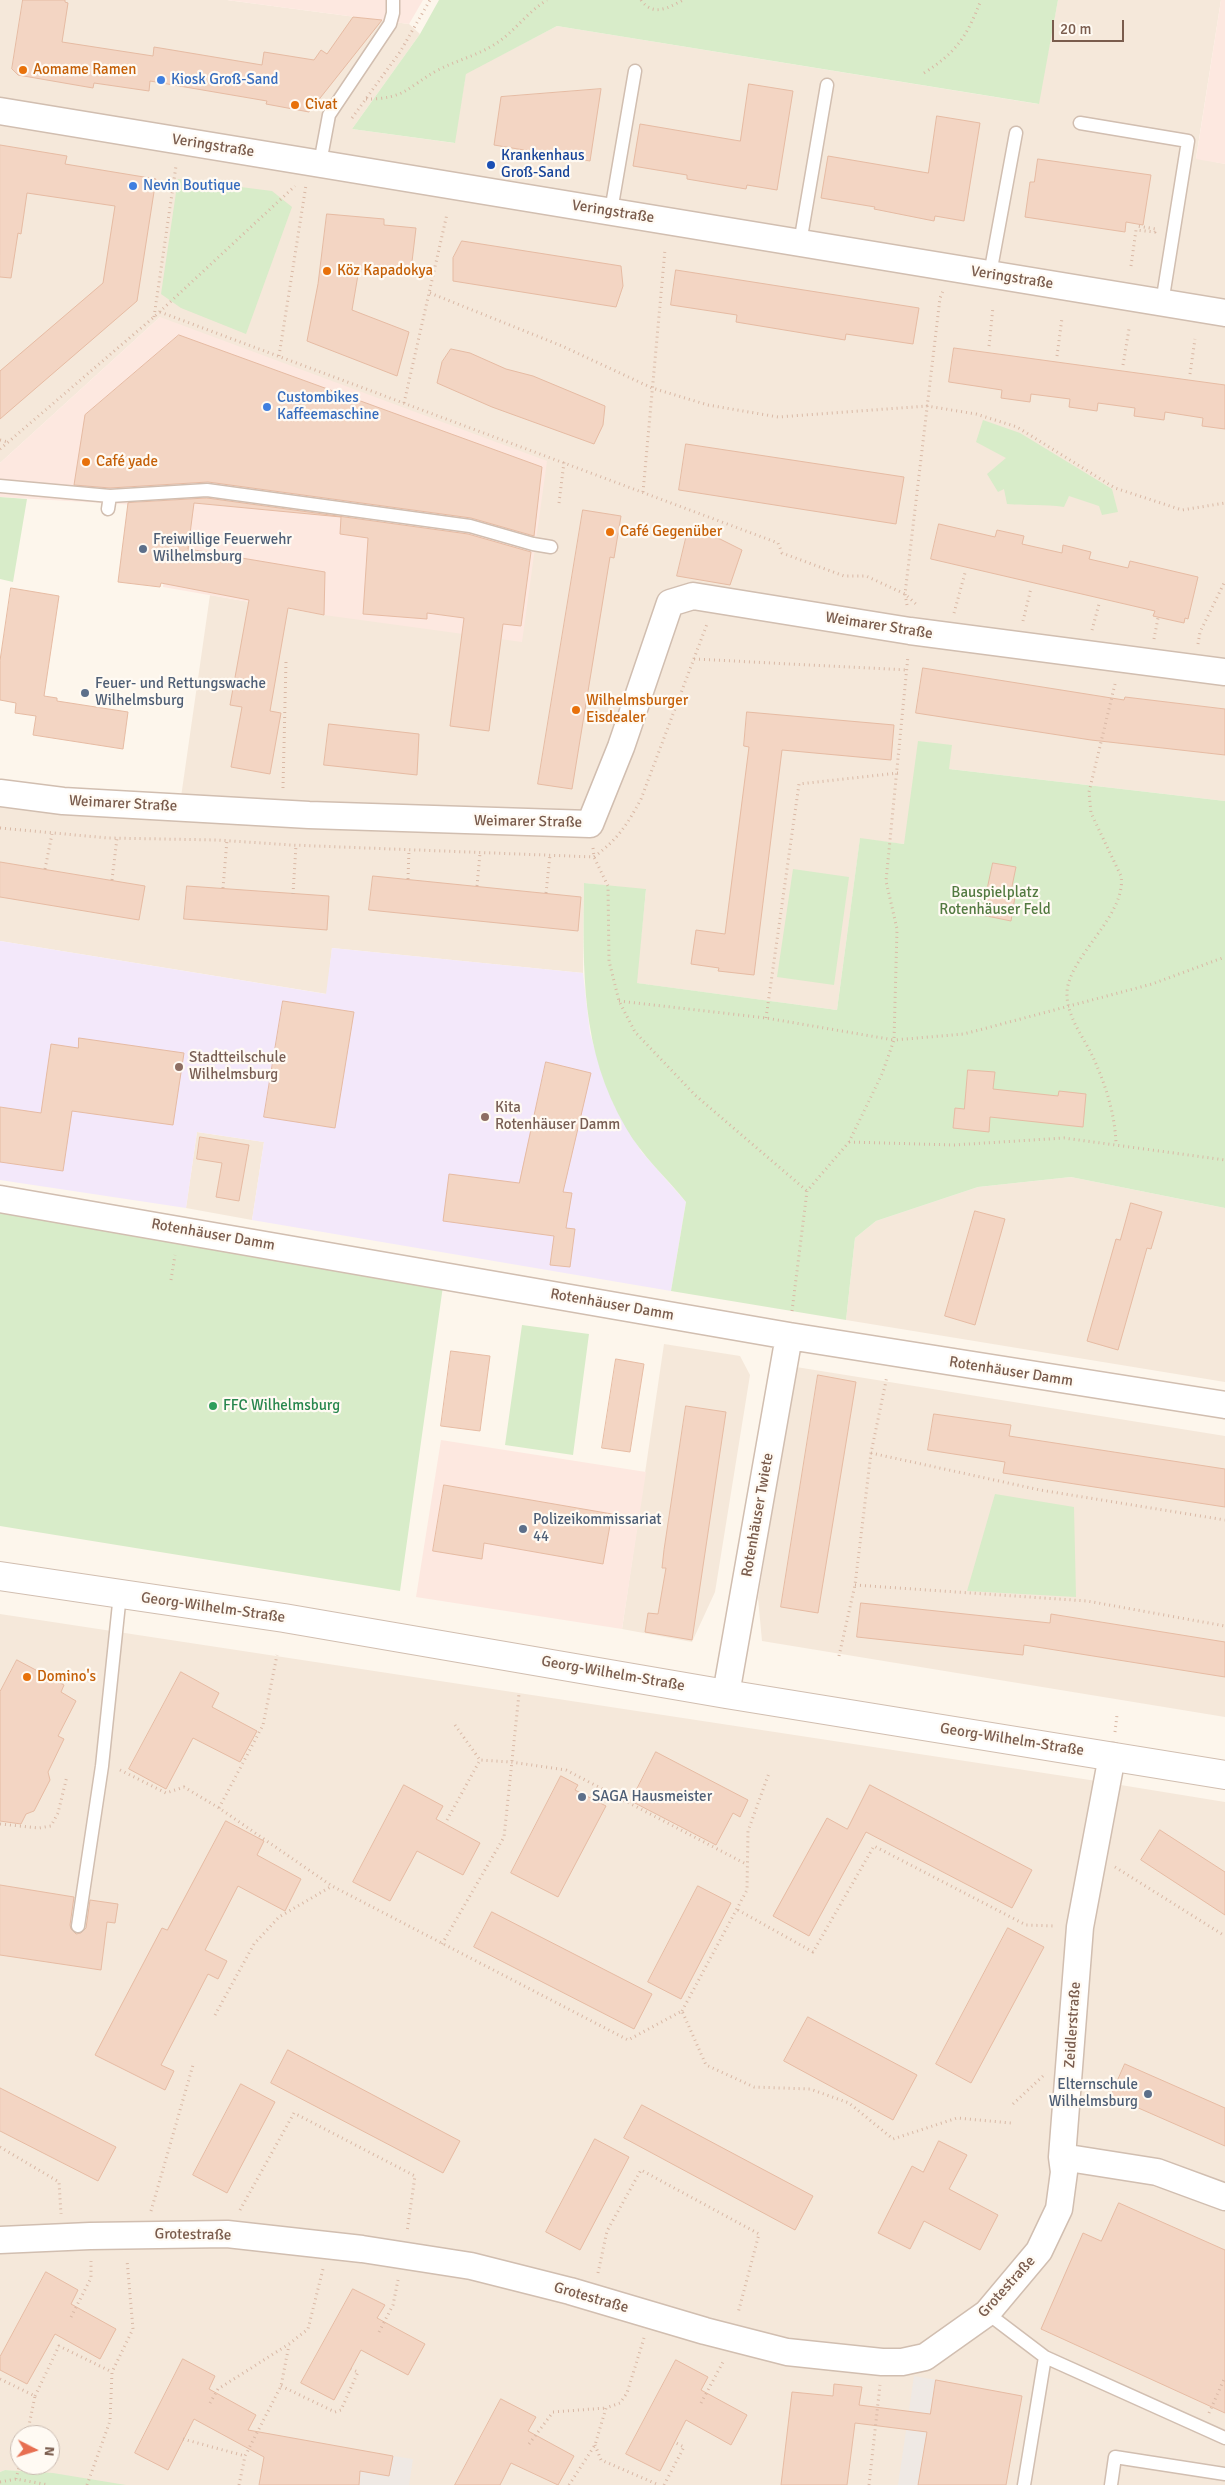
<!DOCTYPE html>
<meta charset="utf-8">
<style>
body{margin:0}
#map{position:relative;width:1225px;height:2485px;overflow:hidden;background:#fdf6ec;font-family:Signika,sans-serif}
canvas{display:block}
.north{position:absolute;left:10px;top:2425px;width:50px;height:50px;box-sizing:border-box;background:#fffaf3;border:1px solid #cabbb1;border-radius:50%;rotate:95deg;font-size:14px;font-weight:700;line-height:20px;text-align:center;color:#7a5c4d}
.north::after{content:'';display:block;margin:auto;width:18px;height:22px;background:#e76f51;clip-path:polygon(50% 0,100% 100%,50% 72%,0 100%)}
.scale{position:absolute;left:1052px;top:20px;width:72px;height:22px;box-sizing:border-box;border:2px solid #7a5c4d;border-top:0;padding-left:6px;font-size:15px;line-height:18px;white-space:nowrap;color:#7a5c4d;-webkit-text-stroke:4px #fffaf3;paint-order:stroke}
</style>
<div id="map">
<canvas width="1225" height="2485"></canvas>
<div class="north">N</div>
<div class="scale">20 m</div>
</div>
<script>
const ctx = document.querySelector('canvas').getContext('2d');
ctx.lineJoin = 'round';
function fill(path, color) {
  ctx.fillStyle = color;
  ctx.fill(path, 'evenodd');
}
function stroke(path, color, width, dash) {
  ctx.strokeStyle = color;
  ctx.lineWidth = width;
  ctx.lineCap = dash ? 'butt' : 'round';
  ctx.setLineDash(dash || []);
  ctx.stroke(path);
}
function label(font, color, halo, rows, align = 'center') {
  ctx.font = font + ' Signika,sans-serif';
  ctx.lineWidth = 4.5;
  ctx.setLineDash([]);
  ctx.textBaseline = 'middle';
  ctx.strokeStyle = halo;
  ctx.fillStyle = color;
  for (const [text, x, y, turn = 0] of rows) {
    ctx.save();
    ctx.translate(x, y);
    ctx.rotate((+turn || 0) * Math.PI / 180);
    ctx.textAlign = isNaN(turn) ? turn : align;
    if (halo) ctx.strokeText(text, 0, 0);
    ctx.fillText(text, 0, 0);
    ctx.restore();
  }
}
const residential = new Path2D(`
 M0 0H227L409 24 420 34 352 129 454 143 466 73 557 26 1038 104 1058 0H1221L1196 158 1225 164V801L949 769 904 844 860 839 837 1010 636 983 646 890 584 883 583 973 332 948 327 994 0 941V799L179 811 210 595 324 615 160 317 0 463Z
 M197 1132 264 1142 252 1220 186 1208Z
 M1071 1177 1225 1208V1382L846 1320 855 1238 876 1221 978 1187Z
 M664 1344 740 1356 750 1375 715 1592 692 1642 622 1629Z
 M796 1367 1225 1436V1717L762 1641 758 1598Z
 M0 1614 1090 1780 1225 1802V2485H122L46 2473 5 2470 0 2472ZM20 2435H50V2465H20Z`);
const commercial = new Path2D(`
 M227 0H423L409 24Z
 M1221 0H1225V164L1196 159Z
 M160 317 547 461 522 642 324 615 163 587 170 507 0 497V463Z
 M441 1440 646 1472 622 1629 416 1597Z`);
const industrial = new Path2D(`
 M914 2376 936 2380 918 2485H898Z
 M265 2454 389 2476 393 2456 413 2459 409 2485H287L260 2480Z`);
const education = new Path2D(`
 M0 941 326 994 332 948 583 973 590 1033 605 1083 615 1107 641 1151 686 1202 671 1291 252 1220 264 1142 197 1132 186 1208 0 1180Z`);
const green = new Path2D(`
 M439 0H1058L1039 104 557 26 466 74 455 143 352 129 420 34Z
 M178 179 272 191 292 207 246 334 181 308 161 294Z
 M983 420 1020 433 1112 489 1118 512 1102 515 1099 506 1069 496 1064 507C1044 504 1026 506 1007 504L1004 489 998 492 987 474 1006 458 976 442Z
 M0 497 27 499 13 582 0 579Z
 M918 741 952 745 949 769 1225 801V1208L1071 1177 978 1187 876 1221 855 1238 846 1320 671 1291 686 1202C666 1177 642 1156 626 1128 580 1050 583 969 584 883L646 889 637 983 837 1010 860 838 904 844Z
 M793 869 849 877 834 985 777 977Z
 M0 1213 443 1286 400 1591 0 1526Z
 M522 1325 589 1334 573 1455 505 1445Z
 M995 1494 1074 1507 1076 1597 967 1591Z
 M5 2470 53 2473 126 2485H0V2472Z`);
const building = new Path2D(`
 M23 0H65V2L68 3 62 42 153 56 154 47 262 65 264 52 314 60 321 50 327 54 353 17 382 20 309 112 266 104 267 101 150 81 149 91 94 83 93 88 18 75 12 69Z
 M749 84 793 91 777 190 747 185 746 189 687 179V175L633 166 640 124 740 141Z
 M601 89 590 161 494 145 501 97Z
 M937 116 980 123 964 221 935 216 934 221 874 209 875 207 821 198 828 156 928 173Z
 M0 145 67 156 65 164 156 179 137 301 0 419V371L103 283 115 206 27 193 21 234 18 233 11 278 0 277Z
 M1038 159 1151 175 1143 225 1126 222 1125 232 1025 217 1030 182H1034Z
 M327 214 384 219V225L416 228 411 270 359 269 352 310 409 332 397 376 307 341 318 284Z
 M462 241 621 266 623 286 616 307 453 281V258Z
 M676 270 919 308 913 344 846 334 845 340 736 322 737 315 671 305Z
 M179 335 542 467 534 536 471 518 208 482 110 488 74 485 85 415Z
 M954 348 1225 385V429L1202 426 1203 418 1165 412 1164 420 1134 416 1135 408 1098 403 1097 411 1069 407 1070 399 1031 394 1030 402 1001 398 1002 390 949 382Z
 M451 349 470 353 506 369 533 376 605 406 603 425 594 444 492 407 437 383 442 362Z
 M686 444 904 477 896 524 679 490Z
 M207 498 468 534 531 552 521 626 503 624 489 731 450 726 464 618 427 613V619L363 614 368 538 340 534 341 517 194 503 188 549 325 572 324 615 288 608 270 711 281 713 270 774 231 767 242 707 230 705 249 600 161 583 160 587 118 582 128 503Z
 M583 510 621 516 614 558 610 557 572 789 538 784Z
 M939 524 995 537 997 530 1024 536 1022 544 1062 553 1063 545 1091 552 1089 559 1128 568 1130 561 1198 577 1188 619 1185 618 1184 623 1166 619 1153 616 1155 611 931 559Z
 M688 530 716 537 742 550 730 585 677 576Z
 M11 588 59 596 44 696 57 698V701L128 712 123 749 33 735 36 716 15 713 16 703 0 700V661Z
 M923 668 1124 700 1125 697 1225 709V755L1091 740 916 713Z
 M747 712 894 725 891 760 782 750 754 975 718 971 719 968 691 964 696 930 725 934 749 747 744 746Z
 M329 724 419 734 417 775 324 765Z
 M0 862 145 886 139 920 0 897Z
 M993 863 1016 867 1010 896 1015 897 1011 921 982 915Z
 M373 876 581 897 578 931 369 910Z
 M187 886 329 896 327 930 184 919Z
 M283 1001 354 1012 335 1128 264 1117Z
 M79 1038 184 1053 173 1125 72 1111 63 1171 0 1162V1107L41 1113 51 1044 78 1048Z
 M546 1062 591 1073 563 1192 572 1193 566 1228 575 1229 570 1267 550 1265 554 1236 443 1221 449 1174 519 1183Z
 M968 1070 995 1072 993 1089 1058 1096 1059 1091 1086 1094 1083 1127 990 1117 989 1132 953 1128 955 1108 964 1109Z
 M200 1137 249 1145 239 1201 216 1197 222 1163 197 1159Z
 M1131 1203 1162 1212 1151 1249 1147 1248 1118 1350 1087 1341 1116 1239 1120 1240Z
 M975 1211 1005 1219 975 1325 945 1316Z
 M451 1351 490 1356 480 1431 441 1426Z
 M616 1359 644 1364 630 1452 602 1448Z
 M818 1375 856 1382 818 1613 781 1607Z
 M686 1406 726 1412 692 1640 645 1632 648 1613 658 1614 666 1568H662L664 1550Z
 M934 1414 1011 1425 1009 1436 1225 1469V1507L1003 1473 1005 1462 928 1450Z
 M444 1485 612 1514 603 1564 484 1543 482 1559 433 1551Z
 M861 1603 1050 1623 1051 1614 1225 1642V1677L1024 1645 1023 1655 857 1637Z
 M17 1660 64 1685 61 1692 76 1701 58 1736 64 1739 48 1772 50 1780 34 1811 26 1814 21 1824 0 1821V1692Z
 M181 1672 219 1693 212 1707 257 1731 240 1762 193 1738 166 1789 129 1769Z
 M656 1752 748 1800 740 1817 733 1813 716 1845 631 1801Z
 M561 1776 578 1785 575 1790 606 1806 558 1897 511 1873Z
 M404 1785 443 1806 436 1819 480 1843 463 1875 417 1851 390 1901 353 1882Z
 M870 1785 1032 1870 1012 1908 866 1832 809 1936 773 1916 827 1818 847 1829Z
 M226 1821 264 1841 257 1855 301 1879 285 1911 238 1886 205 1950 227 1961 218 1979 208 1974 161 2065 174 2071 165 2090 95 2055 162 1928 167 1930Z
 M1160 1830 1225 1872V1915L1141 1860Z
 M0 1885 74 1897 70 1925 71 1929 76 1934 81 1933 86 1928 90 1900 118 1904 115 1923 107 1922 101 1970 0 1955Z
 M698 1886 731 1903 681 1999 648 1982Z
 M492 1912 652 1994 634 2029 474 1947Z
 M1008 1928 1044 1947 971 2083 936 2064Z
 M808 2017 917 2075 893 2120 784 2061Z
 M288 2050 460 2141 443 2173 271 2083Z
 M1125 2064 1225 2108V2146L1111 2096Z
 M241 2084 275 2102 227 2193 193 2175Z
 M0 2088 116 2147 98 2181 0 2131Z
 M642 2105 813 2196 795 2230 624 2138Z
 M595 2139 629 2157 580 2250 546 2232Z
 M939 2141 967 2155 949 2189 998 2215 980 2250 924 2221 910 2249 878 2233 912 2166 923 2172Z
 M1119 2203 1225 2250V2413L1041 2329 1083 2233 1101 2241Z
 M46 2272 78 2290 71 2304 116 2329 100 2359 55 2334 27 2384 0 2370V2357Z
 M353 2289 385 2305 377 2318 425 2344 408 2375 361 2350 334 2400 301 2383Z
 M183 2359 215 2376 209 2389 256 2415 248 2430 393 2456 389 2476 360 2471 359 2485H259L264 2457 194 2419 168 2470 135 2453Z
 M676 2360 708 2377 701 2390 747 2415 731 2445 686 2420 660 2471 626 2454Z
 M936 2380 1022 2396 1006 2485H918L927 2432 855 2423 847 2485H781L792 2392 833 2396 834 2384 862 2387 859 2405 930 2414Z
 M501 2399 536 2417 528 2431 574 2456 558 2485 511 2463 500 2485H455Z`);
const path = new Path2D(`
 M641 0C653 17 668 8 683 0
 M924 73C957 52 967 36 981 0
 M366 99C406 99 407 87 438 70 459 59 481 55 501 40 517 28 529 11 547 0
 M352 118 400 52 430 0
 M1131 266 1136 230 1155 232 1156 229 1137 226V224
 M430 293 562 346 652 388 708 405 778 417 927 406 976 414 1017 427 1115 488 1182 510 1225 503
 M160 312 778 543 782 553 844 576H866L905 594 918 606
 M154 317 176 166
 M989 346 993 307
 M279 356 306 185
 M1057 356 1062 318
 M1123 365 1129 329
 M1190 374 1195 339
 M404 403 447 214
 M0 440 8 442
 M0 449 154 317 295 186
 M643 492 665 250
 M559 503 564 462
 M907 605 905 594 940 298 943 291
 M954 613 965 573
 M1023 621 1031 588
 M1092 630 1099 604
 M1154 639 1158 618
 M1198 644 1200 632 1225 581
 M694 659 907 670
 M1115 684 1089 792 1091 813 1121 876C1127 915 1069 956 1067 992 1066 1015 1082 1035 1092 1055 1105 1083 1115 1113 1116 1144
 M283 788 286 661
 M0 828 108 838 217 840 291 845 594 857C618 839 627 825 641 799L707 624
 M593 848 594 857 608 886 609 961 619 1001 635 1032 695 1095 807 1191
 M45 869 52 834
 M408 879 409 850
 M112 880 117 838
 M477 886 480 853
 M223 888 227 840
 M546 893 550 855
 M293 894 296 845
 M619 1001 766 1018 894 1040 897 929 886 881 908 656
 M766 1018 799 784 898 773
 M849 1142 954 1145 1064 1138 1225 1160
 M171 1280 175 1255
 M792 1311 807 1191 849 1142 882 1074 894 1040 964 1034 1152 984 1225 957
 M871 1453 1040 1490 1225 1520
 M855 1585 1087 1601 1225 1626
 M839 1656 855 1585 871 1453 887 1376
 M455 1725 480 1760
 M1115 1732 1117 1715
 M120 1770 166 1793 184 1787 219 1808 332 1886 628 2040 682 2011 706 2065 754 2087 810 2089 849 2103 893 2139 957 2118 1011 2123
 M219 1808 263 1725 277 1655
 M447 1820 480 1760 511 1762 566 1770 746 1864
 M0 1824 39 1828 51 1826 58 1813 67 1776
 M1115 1867 1225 1936
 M738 1910 813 1952 874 1846 1026 1925 1056 1926
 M442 1944 504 1837 519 1694
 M682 2011 747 1890 748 1831 769 1773
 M215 2015 254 1944 279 1917 332 1886
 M1013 2104 1043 2076
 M0 2147 59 2182 61 2214
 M240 2210 294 2113 415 2176 407 2232
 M151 2211 193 2065
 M598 2273 607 2231 641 2170 759 2234 738 2313
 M71 2317 91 2278V2261
 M379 2332 393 2305 398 2280
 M0 2379 35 2396 27 2435
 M281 2386 335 2412 341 2410 358 2372 351 2369
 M35 2396 59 2346 112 2372
 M210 2403 218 2389 289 2344 308 2329 323 2269
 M701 2403 723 2362
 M1209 2413 1225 2377
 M183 2439 245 2456
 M529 2444 553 2412 606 2408
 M595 2445 601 2460 659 2485
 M16 2479 20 2463
 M0 2482 16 2479 49 2485
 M87 2485 110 2421 112 2372 133 2329 127 2260
 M239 2485 245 2456 281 2386 289 2345
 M569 2485 595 2445 606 2408 620 2403 627 2393 644 2338
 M664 2485 684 2447 674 2442
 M869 2485 880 2385`);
const service = new Path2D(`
 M1080 123 1188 141 1162 303
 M320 163 329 115 390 24 393 13V0
 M611 211 635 71
 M800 243 827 85
 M990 274 1016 133
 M0 486 110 496 207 490 470 526 533 544 551 547
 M108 509 110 496
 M78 1926 102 1766 120 1594
 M987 2313 1045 2357 1024 2485
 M1045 2357 1225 2438
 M1111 2485 1115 2457 1225 2474`);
const minor = new Path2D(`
 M0 111 1225 313
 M0 793 63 801 309 815 590 824 621 747 670 603 693 596 910 631 1225 672
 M0 1199 789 1336 1225 1405
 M726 1694 789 1336
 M1112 1756 1080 1927 1062 2157 1157 2172 1225 2197
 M0 2240 90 2236 227 2234 362 2249 471 2266 570 2291 705 2331 787 2352 882 2362H902L925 2357 987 2313 1039 2251 1059 2209 1064 2172 1062 2157`);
const tertiary = new Path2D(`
 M0 1576 284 1618 726 1694 1225 1775`);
const markers = [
 [23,70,5,"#e8710a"],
 [161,80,5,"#3f7fe0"],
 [295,105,5,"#e8710a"],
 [491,165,5,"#1a4fb4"],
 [133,186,5,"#3f7fe0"],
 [327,271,5,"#e8710a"],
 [267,407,5,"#3f7fe0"],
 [86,462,5,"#e8710a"],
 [610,532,5,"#e8710a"],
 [143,549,5,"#5c6f8a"],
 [85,693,5,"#5c6f8a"],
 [576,710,5,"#e8710a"],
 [179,1067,5,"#8d6e63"],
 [485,1117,5,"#8d6e63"],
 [213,1406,5,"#2e9e5b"],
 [523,1529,5,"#5c6f8a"],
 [27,1677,5,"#e8710a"],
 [582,1797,5,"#5c6f8a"],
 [1148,2094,5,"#5c6f8a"]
];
const foodNames = [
 ["Aomame Ramen",33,70],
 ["Civat",305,105],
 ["Köz Kapadokya",337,271],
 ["Café yade",96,462],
 ["Café Gegenüber",620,532],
 ["Wilhelmsburger",586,701],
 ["Eisdealer",586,718],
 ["Domino's",37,1677]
];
const shopNames = [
 ["Kiosk Groß-Sand",171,80],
 ["Nevin Boutique",143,186],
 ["Custombikes",277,398],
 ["Kaffeemaschine",277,415]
];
const streetNames = [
 ["Veringstraße",213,146,9],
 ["Veringstraße",613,212,9],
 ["Veringstraße",1012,278,9],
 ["Weimarer Straße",879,626,9],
 ["Weimarer Straße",123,804,3],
 ["Weimarer Straße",528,822,1],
 ["Rotenhäuser Damm",213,1235,10],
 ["Rotenhäuser Damm",612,1305,10],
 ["Rotenhäuser Damm",1011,1372,9],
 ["Rotenhäuser Twiete",758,1515,-80],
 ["Georg-Wilhelm-Straße",213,1608,8],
 ["Georg-Wilhelm-Straße",613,1674,10],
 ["Georg-Wilhelm-Straße",1012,1740,9],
 ["Zeidlerstraße",1073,2025,-86],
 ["Grotestraße",193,2235,1],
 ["Grotestraße",1007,2287,-48],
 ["Grotestraße",591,2298,16]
];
const transitNames = [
 ["Krankenhaus",501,156],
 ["Groß-Sand",501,173]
];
const serviceNames = [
 ["Freiwillige Feuerwehr",153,540],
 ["Wilhelmsburg",153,557],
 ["Feuer- und Rettungswache",95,684],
 ["Wilhelmsburg",95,701],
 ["Polizeikommissariat",533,1520],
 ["44",533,1537],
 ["SAGA Hausmeister",592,1797],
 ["Elternschule",1138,2085,"right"],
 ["Wilhelmsburg",1138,2102,"right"]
];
const parkNames = [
 ["Bauspielplatz",995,893],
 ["Rotenhäuser Feld",995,910]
];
const educationNames = [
 ["Stadtteilschule",189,1058],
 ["Wilhelmsburg",189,1075],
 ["Kita",495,1108],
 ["Rotenhäuser Damm",495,1125]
];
const leisureNames = [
 ["FFC Wilhelmsburg",223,1406]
];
fill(residential, '#f5e8da');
fill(commercial, '#fde8e0');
fill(industrial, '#efe9e4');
fill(education, '#f3e8fa');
fill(green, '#d8ecc9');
fill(building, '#f3d5c3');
stroke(building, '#e6bba3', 1);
stroke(service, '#d1beb0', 15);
stroke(minor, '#d1beb0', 29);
stroke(tertiary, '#d1beb0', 30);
stroke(path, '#d9b8a5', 3, [1, 4]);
stroke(service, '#fff', 12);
stroke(minor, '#fff', 26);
stroke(tertiary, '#fff', 28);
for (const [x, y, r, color] of markers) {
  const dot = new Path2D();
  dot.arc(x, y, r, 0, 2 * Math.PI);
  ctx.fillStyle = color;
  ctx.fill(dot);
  stroke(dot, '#fffaf3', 2);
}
label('15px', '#c56008', '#fffaf3', foodNames, 'left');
label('15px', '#366cbe', '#fffaf3', shopNames, 'left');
label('15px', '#7a5c4d', '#fffaf3', streetNames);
label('15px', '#164399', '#fffaf3', transitNames, 'left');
label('15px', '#4e5e75', '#fffaf3', serviceNames, 'left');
label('15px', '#537a41', '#fffaf3', parkNames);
label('15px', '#785e54', '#fffaf3', educationNames, 'left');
label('15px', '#27864d', '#fffaf3', leisureNames, 'left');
</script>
